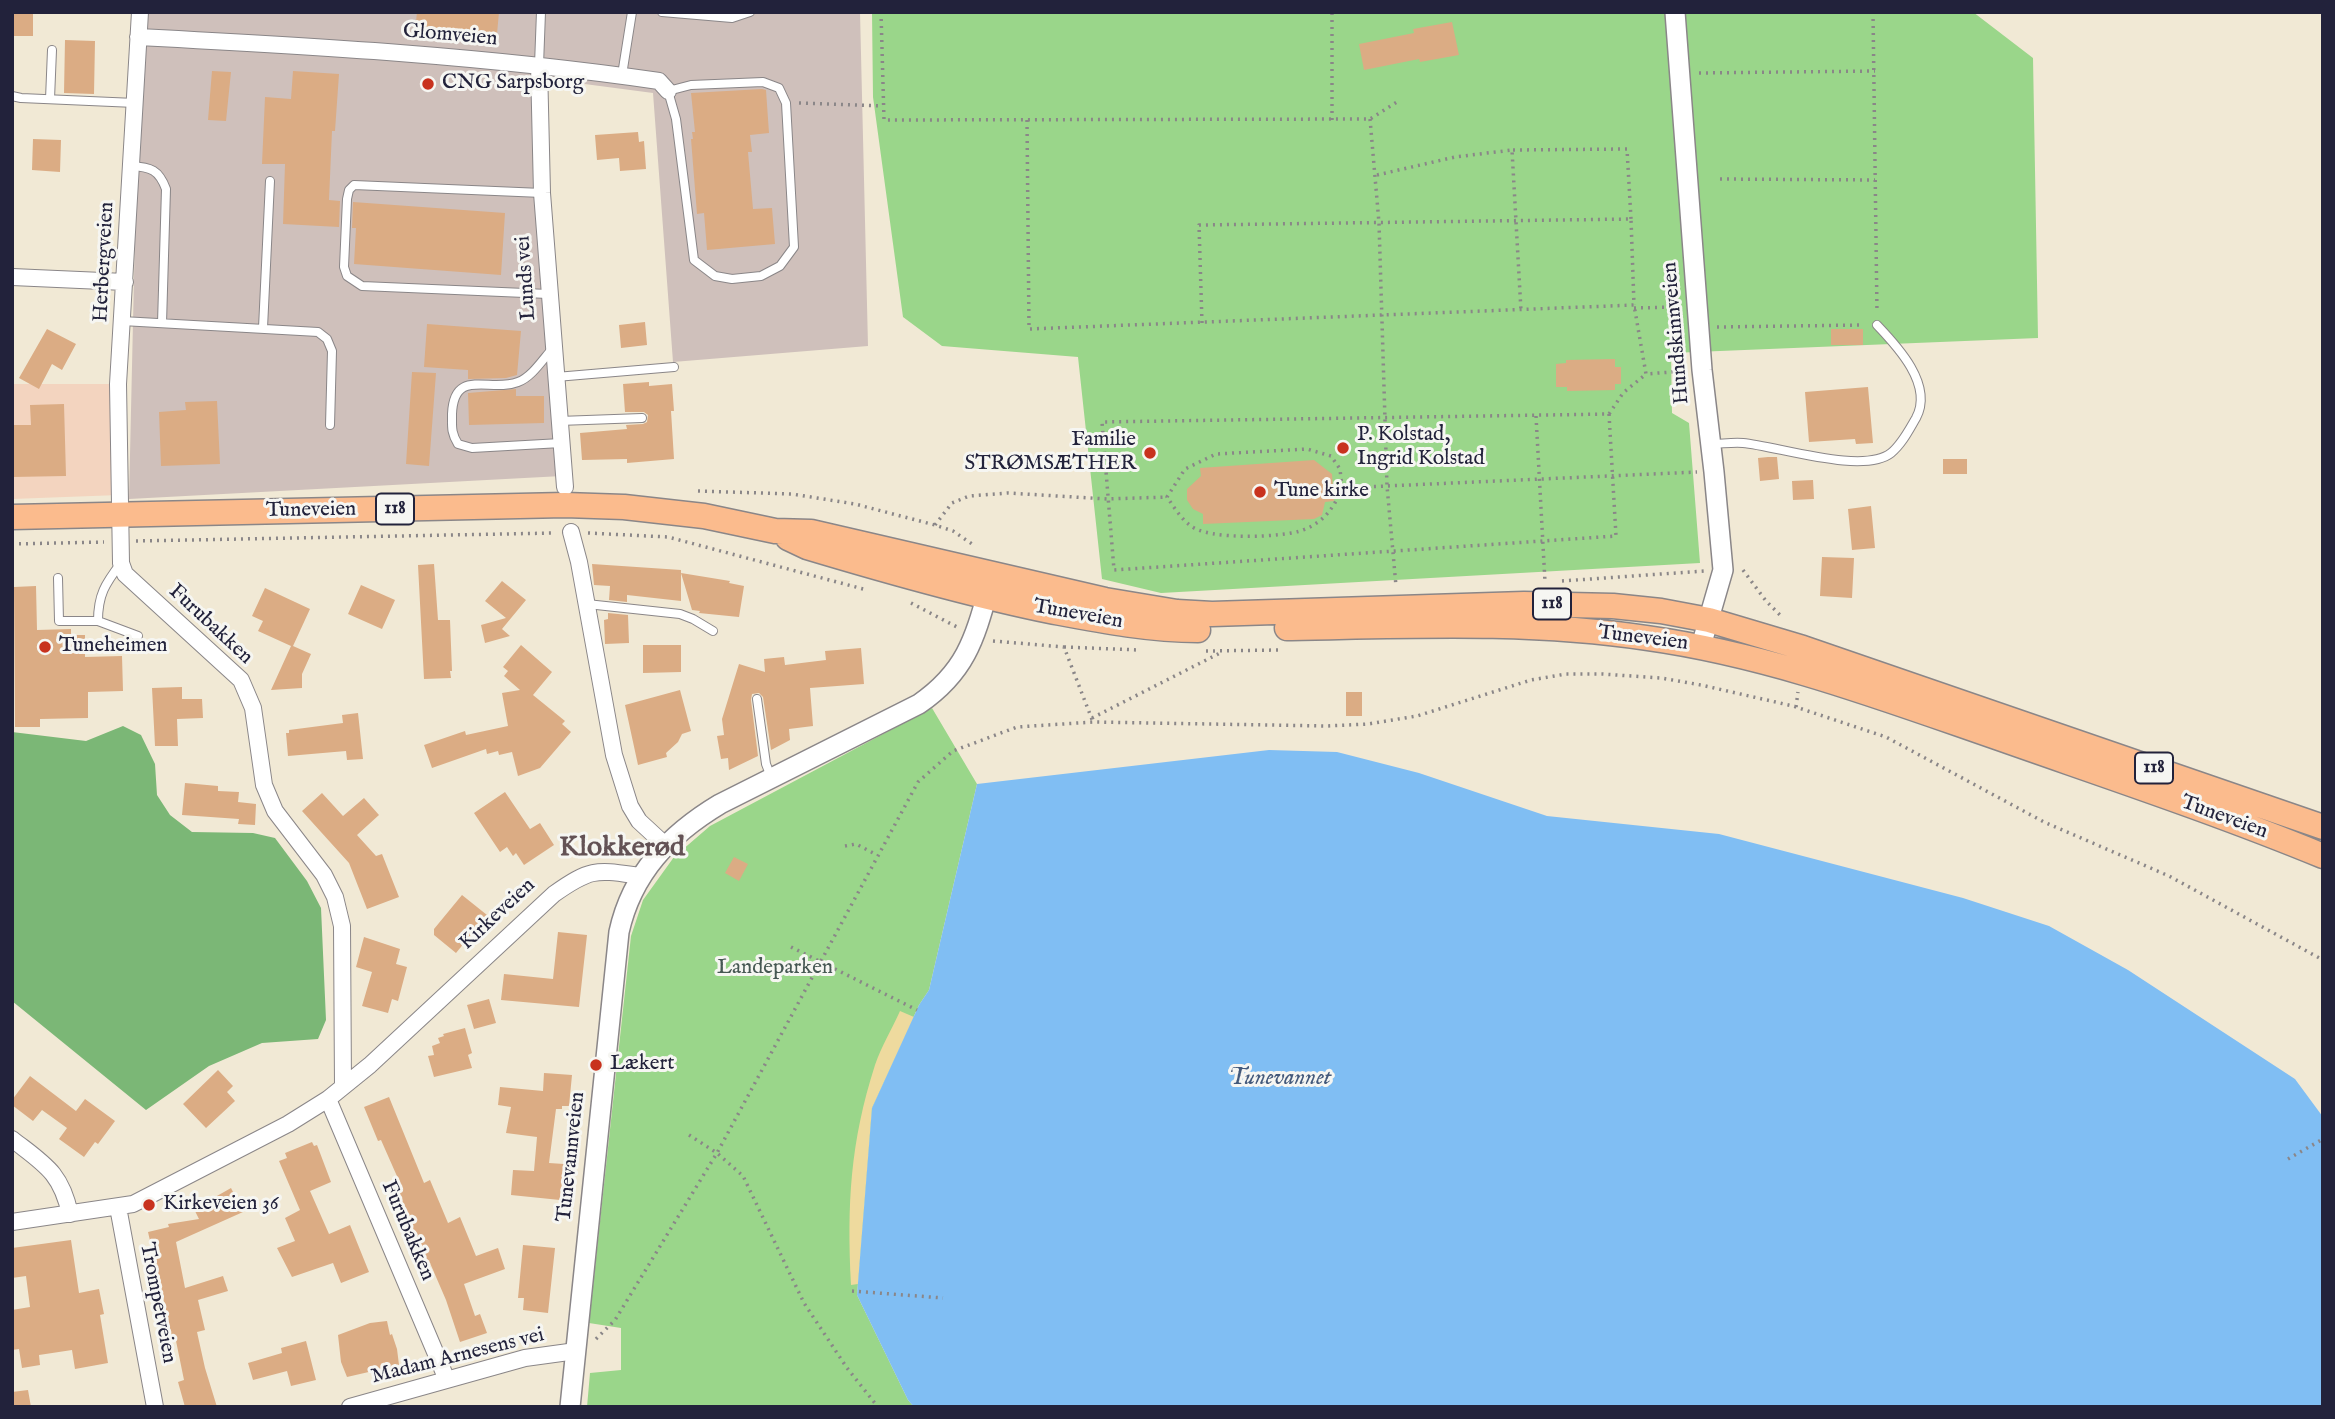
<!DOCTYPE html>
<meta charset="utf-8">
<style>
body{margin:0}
#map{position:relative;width:2335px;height:1419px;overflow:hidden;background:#f1e9d5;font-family:"IM FELL English",serif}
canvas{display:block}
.frame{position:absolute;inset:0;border:14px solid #22223b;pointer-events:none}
</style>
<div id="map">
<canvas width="2335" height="1419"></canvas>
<div class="frame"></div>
</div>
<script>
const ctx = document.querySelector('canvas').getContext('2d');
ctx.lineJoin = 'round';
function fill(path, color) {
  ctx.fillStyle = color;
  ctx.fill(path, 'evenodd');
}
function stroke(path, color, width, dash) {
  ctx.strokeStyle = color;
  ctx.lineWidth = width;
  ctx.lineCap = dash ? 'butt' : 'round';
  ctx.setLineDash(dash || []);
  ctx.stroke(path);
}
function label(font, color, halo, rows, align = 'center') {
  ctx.font = font + ' "IM FELL English",serif';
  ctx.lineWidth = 6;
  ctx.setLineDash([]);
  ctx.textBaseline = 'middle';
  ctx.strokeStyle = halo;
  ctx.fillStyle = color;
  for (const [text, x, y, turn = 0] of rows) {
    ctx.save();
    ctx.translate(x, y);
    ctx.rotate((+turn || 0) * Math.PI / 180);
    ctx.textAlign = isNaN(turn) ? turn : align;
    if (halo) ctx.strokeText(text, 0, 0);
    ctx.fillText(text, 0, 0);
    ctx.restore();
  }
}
const built = new Path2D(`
 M12 384H118L119 495 12 499Z`);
const industrial = new Path2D(`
 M140 12H860L868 346 673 362 653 93 539 78 562 476 129 499Z`);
const green = new Path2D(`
 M872 12H1973L2033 58 2038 338 1671 353 1672 413 1689 423 1700 563 1161 593 1102 579 1078 357 942 346 903 317 873 97Z
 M932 708 977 784 929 990 919 1005 872 1108 857 1295 908 1400 914 1407H587L590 1373 621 1370V1328L589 1323 631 936 643 900 674 857 710 826Z`);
const forest = new Path2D(`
 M123 726 141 735 155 764 157 795 170 815 192 832 253 833 275 838 307 881 321 908 326 1020 318 1039 262 1043 209 1066 146 1110 12 1001V732L86 741Z`);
const sand = new Path2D(`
 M900 1011 914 1017 872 1108 858 1284 851 1285C847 1204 850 1143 875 1065 881 1047 892 1029 900 1011Z`);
const water = new Path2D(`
 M1269 750 1337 752 1419 773 1547 816 1719 834 1963 898 2049 926 2128 970 2295 1079 2323 1117V1407H914L908 1400 857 1295 872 1108 919 1005 929 990 977 784Z`);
const building = new Path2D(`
 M12 12H33V36H12Z
 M417 12H499L497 34 453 31 452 35 415 32Z
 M1452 22 1459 55 1420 62 1419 59 1364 70 1359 44 1414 33 1413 29Z
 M65 40 95 41 94 94 64 93Z
 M212 71 231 72 226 121 208 120Z
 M293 71 339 74 335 131H332L329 200 340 201 339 227 283 224 285 164H262L265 97 291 99Z
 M762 89 766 90 769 133 750 135 752 152H748L753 209 772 208 775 244 707 250 704 213 697 214 691 139H693L692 132H695L691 93Z
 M638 132 639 142 644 141 646 169 620 171 619 158 597 160 595 135Z
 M33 139 61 140 60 172 32 170Z
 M353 202 505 213 501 275 354 264 356 228H352Z
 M645 322 647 345 621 348 619 325Z
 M427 324 521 331 517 375 506 378 468 379V370L424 367Z
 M47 329 76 344 62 370 52 364 39 389 19 378Z
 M1831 329H1863V345H1831Z
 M1615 359V367H1621V384H1615V390L1567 391V387H1556V364L1566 363V360Z
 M412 372 436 373 429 466 406 464Z
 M649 382V386L672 384 674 411H671L674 459 627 463V459L582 460 580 433 627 429 626 425 643 424 647 422 648 415 644 412H625L623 384Z
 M1868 387 1873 443 1856 444 1855 439 1809 442 1805 392Z
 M516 389V396H544V423L469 425 468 393Z
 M217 401 220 464 161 466 159 412 186 410 185 402Z
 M64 404 66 476 12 477V425H31L30 405Z
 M1768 457H1777L1779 479 1760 481 1758 458Z
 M1943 459H1967V474H1943Z
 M1314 460 1332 474 1334 501 1325 502 1322 515 1314 519 1203 524V514L1193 509 1187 500V489L1201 476 1200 468Z
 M1813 480 1814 499 1793 500 1792 481Z
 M1871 506 1875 548 1852 550 1848 509Z
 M1822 557 1854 558 1852 598 1820 596Z
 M434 564 438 620H450L452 671H450L451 678 424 679 418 565Z
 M592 564 681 570V601L627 595V602L609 600 610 586 594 585Z
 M681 573 730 581 729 583 744 586 739 617 699 613 700 611 692 610Z
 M502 581 526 600 502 629 510 636 485 643 481 625 506 618 485 601Z
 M361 585 395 600 382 629 348 614Z
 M36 586 37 630 71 629V635H85V657L122 656 123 691 88 692V718L40 719V727H15L14 587Z
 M265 588 310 609 293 646 311 654 302 674V688L271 690 291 646 258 631 263 621 252 616Z
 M608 613 628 615 629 643 605 644 604 620 608 619Z
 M521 645 552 672 533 695 565 721 562 724 571 732 540 768 518 776 512 752 499 755 498 751 487 754 486 749 432 768 424 745 465 731 466 735 508 726 502 693 520 690 504 676 508 671 503 667Z
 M643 645H681V672L643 673Z
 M861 648 864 684 810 688 813 726 789 729 790 740 773 749 771 750 763 697 759 693 752 694 751 700 758 756 729 770 728 758 721 759 717 736 724 735 722 719 739 664 765 672 764 659 784 657 785 665 826 660 825 651Z
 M182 687V699H202L203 718 177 719 178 746H155L152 688Z
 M680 690 691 731 682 734 678 742 666 753 667 757 638 765 625 705Z
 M1346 692H1362V716H1346Z
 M358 713 363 759 347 760 346 751 288 756 286 733H289V730L343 723 342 715Z
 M185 783 218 786V791L239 792 238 802 256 804 255 825 238 824 239 819 182 815Z
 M505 792 530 829 540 823 554 845 524 865 516 853 513 856 507 847 500 852 474 813Z
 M322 793 343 816 364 798 379 815 357 835 376 856 382 854 399 897 367 909 349 863 302 811Z
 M734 857 748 864 739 881 725 873Z
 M462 895 487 915 456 953 434 935V929Z
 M558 932 587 935 579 1007 501 1000 504 974 553 979Z
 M364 937 400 949 396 964 407 967 398 1001 392 999 388 1013 362 1006 372 972 356 967Z
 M489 999 496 1023 474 1029 467 1005Z
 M465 1028 472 1053 468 1055 472 1068 434 1077 428 1056 434 1055 432 1046 440 1043 438 1038 444 1036 443 1034Z
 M218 1070 233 1086 227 1092 235 1101 206 1128 183 1104Z
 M544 1073 572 1075 569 1106H562V1109H556L549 1163 564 1164 560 1200 511 1195 513 1170 534 1171 537 1137 506 1133 511 1107 498 1105 500 1087 543 1091Z
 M30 1076 76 1111 85 1099 115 1121 98 1144 95 1142 84 1157 59 1139 67 1128 42 1110 33 1121 12 1105V1100Z
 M389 1097 424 1183 430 1180 448 1223 460 1217 476 1256 498 1248 505 1269 464 1284 475 1316 480 1314 487 1333 460 1342 446 1300 430 1263 428 1264 395 1185 400 1183 381 1140 378 1141 364 1107Z
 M312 1142 314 1146 317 1145 331 1182 310 1191 329 1234 350 1225 369 1272 341 1283 333 1263 292 1277 277 1248 295 1241 285 1218 300 1210 279 1161 287 1158 285 1153Z
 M231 1188 243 1212 176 1242 185 1288 223 1276 228 1291 198 1300 205 1330 197 1332 205 1368 217 1407H185L178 1382 184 1380 175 1336 172 1337 148 1232 169 1227 168 1224 199 1219 194 1209Z
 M71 1240 79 1293 99 1289 104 1314 100 1315 108 1363 75 1369 72 1350 39 1355 40 1365 22 1368 19 1349 12 1350V1310L30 1307 26 1276 12 1278V1248Z
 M523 1245 555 1248 548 1313 523 1310 524 1298H518Z
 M387 1321 390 1335 392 1334 397 1349 399 1365 347 1377 341 1362 338 1335 370 1323Z
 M306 1341 316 1380 291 1386 287 1371 253 1380 248 1363 282 1353 281 1348Z
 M28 1390 31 1407H12V1392Z`);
const path = new Path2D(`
 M881 12 884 120 1370 119 1400 100
 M1873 12 1877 313
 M1699 73 1875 71
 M799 103 883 106
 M1370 119 1379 223 1387 486 1396 586
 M1027 120 1029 329 1634 305 1646 374 1684 371
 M1332 120V12
 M1513 150 1627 149 1631 219
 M1377 175 1455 157 1512 150 1521 311
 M1720 179 1875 180
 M1634 308 1678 307
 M1202 323 1199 225 1631 219 1634 305
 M1717 327 1863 325
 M1609 414 1616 536 1114 570 1102 422 1609 414 1623 393 1646 374
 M1536 416 1545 582
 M1342 488 1340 469 1331 456 1307 449 1216 454 1185 469 1167 497C1174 507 1181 519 1191 526 1208 540 1282 538 1303 530 1324 522 1334 508 1342 488L1697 472
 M698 491 792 494 855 504 935 525 953 531 975 546
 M935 525 952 503 969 496 1008 493 1107 499 1167 497
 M588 533 668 537 867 590
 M136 541 555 533
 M12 544 104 542
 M1743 570 1766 601 1783 618
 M1562 581 1704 571
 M911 603 957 627
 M993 641 1064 647 1093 722
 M1064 647 1139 650
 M1206 651 1279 650
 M1796 707 1798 692
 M1092 718 1222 652
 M845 846 856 844 877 855
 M791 947 917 1010
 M689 1135 717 1153 743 1176 804 1303 847 1368 878 1407
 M2288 1159 2323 1139
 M852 1291 943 1298
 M596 1339 615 1320 717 1153 918 782 953 751 1017 727 1093 722 1327 726 1368 724 1417 716 1531 680 1566 674H1602L1661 678 1701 685 1793 706 1886 737 2044 822 2169 876 2323 960`);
const service = new Path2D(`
 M662 12 732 18 750 12
 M539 65 541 12
 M622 75 632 12
 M763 82 779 88 786 103 794 247 780 266 761 276 732 279 715 276 694 260 676 119 668 91 691 85Z
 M12 96 21 98 135 103
 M50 99 52 50
 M131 166C151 167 159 170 166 189L162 323
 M542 193 354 185 349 190 347 199 344 267 347 276 362 286 548 294
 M122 321 318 332 327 339 332 351 330 425
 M263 328 270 181
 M553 348C543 359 532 377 518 382 490 393 454 367 452 414 452 427 451 433 458 444L472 448 561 443
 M556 377 674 367
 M559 421 642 418
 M1711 444C1721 444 1733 442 1743 443 1777 446 1863 475 1891 453 1902 444 1909 430 1916 418 1934 385 1897 346 1877 325
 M121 563C105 584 98 595 98 621L138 636
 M58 578 59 621H98
 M587 604 680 614 693 619 713 631
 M757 699 766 764 771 777`);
const minor = new Path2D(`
 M140 12 118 384 121 563 125 574 241 680 253 708 264 785 275 811 324 875 335 897 342 926 343 1087
 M138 37C313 46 487 56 659 81L668 91
 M539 65 542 193 565 487
 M12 277 125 282
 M571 532 579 562 614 755 630 806 639 821 665 845
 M328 1099 447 1380
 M12 1139C44 1164 61 1172 70 1214
 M118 1207 155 1407
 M12 1222 133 1204 288 1124 328 1099 370 1065 554 894C592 867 597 870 641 876
 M350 1407 525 1358 576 1351`);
const tertiary = new Path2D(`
 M1675 12 1702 370 1714 472 1723 570 1701 646
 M570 1407 619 932C632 873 670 834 720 804L919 704C967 671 975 637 990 584`);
const primary = new Path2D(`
 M12 517 565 505 624 507 704 516 775 531 811 532 1105 600 1177 612 1212 614 1524 604 1613 606 1661 611 1709 620 1803 648 2323 827
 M788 538 807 547C887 571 967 594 1050 611 1098 620 1148 630 1198 630
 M1287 628C1407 626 1528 620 1647 638 1769 655 1883 698 1999 738 2107 776 2216 812 2323 856`);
const markers = [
 [428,84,7,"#c8321e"],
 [1343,448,7,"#c8321e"],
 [1150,453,7,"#c8321e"],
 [1260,492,7,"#c8321e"],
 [45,647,7,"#c8321e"],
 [596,1065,7,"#c8321e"],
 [149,1205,7,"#c8321e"]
];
const shields = [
 [395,509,38],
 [1552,604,38],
 [2154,768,38]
];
const shieldNames = [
 ["118",395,509],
 ["118",1552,604],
 ["118",2154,768]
];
const streetNames = [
 ["Glomveien",450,36,5],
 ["Herbergveien",105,262,-87],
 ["Lunds vei",527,278,-94],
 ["Hundskinnveien",1677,333,-95],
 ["Tuneveien",311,511,-1],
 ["Tuneveien",1078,615,10],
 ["Furubakken",210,625,43],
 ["Tuneveien",1643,639,7],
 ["Tuneveien",2224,818,20],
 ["Kirkeveien",498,915,-43],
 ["Tunevannveien",572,1157,-84],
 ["Furubakken",407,1231,67],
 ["Trompetveien",157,1303,79],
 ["Madam Arnesens vei",458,1357,-14]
];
const poiNames = [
 ["CNG Sarpsborg",442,84],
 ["P. Kolstad,",1357,436],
 ["Ingrid Kolstad",1357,460],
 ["Familie",1136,441,"right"],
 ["STRØMSÆTHER",1136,465,"right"],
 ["Tune kirke",1274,492],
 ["Tuneheimen",59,647],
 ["Lækert",610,1065],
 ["Kirkeveien 36",163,1205]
];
const parkNames = [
 ["Landeparken",775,969]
];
const waterNames = [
 ["Tunevannet",1280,1079]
];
const districtNames = [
 ["Klokkerød",622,849]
];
fill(built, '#f3d4bf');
fill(industrial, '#cfc0bb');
fill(green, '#9ad68a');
fill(forest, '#7bb776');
fill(sand, '#eeda9e');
fill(water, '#80bef3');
fill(building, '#dbac84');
stroke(service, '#8a8688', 10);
stroke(minor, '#8a8688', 18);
stroke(tertiary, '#8a8688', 22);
stroke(primary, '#8a8688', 27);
stroke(path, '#8a8688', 3.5, [2, 5]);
stroke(service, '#fff', 8);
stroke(minor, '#fff', 16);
stroke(tertiary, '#fff', 19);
stroke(primary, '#fbbb8d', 24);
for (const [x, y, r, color] of markers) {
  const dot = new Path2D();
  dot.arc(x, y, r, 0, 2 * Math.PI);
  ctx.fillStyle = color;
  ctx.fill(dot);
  stroke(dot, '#f6f6f2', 2.5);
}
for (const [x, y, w] of shields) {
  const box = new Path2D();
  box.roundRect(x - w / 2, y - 15.5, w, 31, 5);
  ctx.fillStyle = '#f6f6f2';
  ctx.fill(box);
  stroke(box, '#22223b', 2);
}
label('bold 19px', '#22223b', null, shieldNames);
label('21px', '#22223b', '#f6f6f2', streetNames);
label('21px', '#22223b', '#f6f6f2', poiNames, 'left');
label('21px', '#465853', '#f6f6f2', parkNames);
label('italic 23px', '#43597b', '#f6f6f2', waterNames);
label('bold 28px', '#635255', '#f6f6f2', districtNames);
</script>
